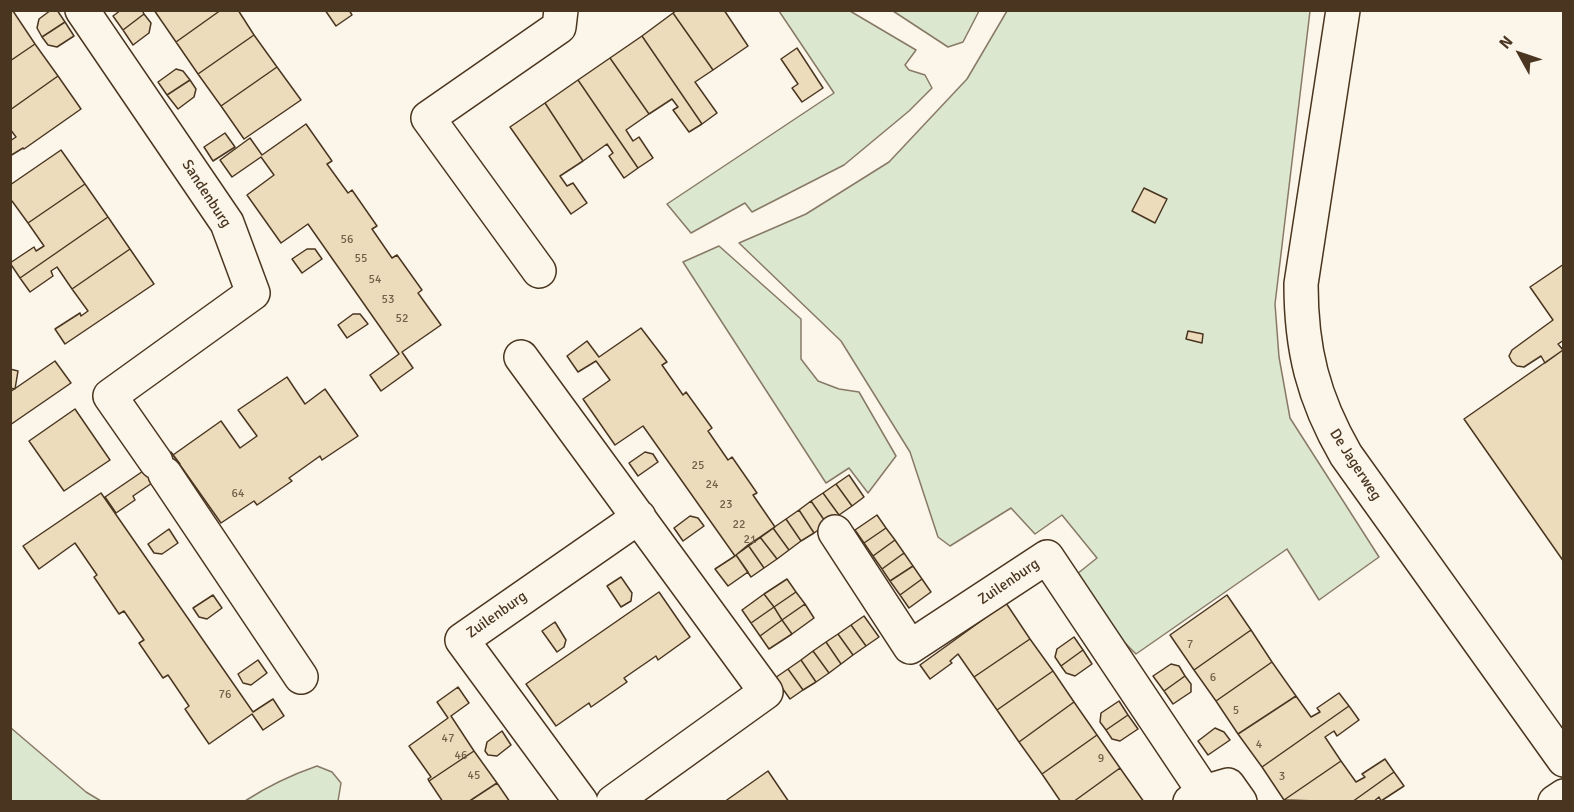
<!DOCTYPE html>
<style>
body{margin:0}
#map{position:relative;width:1574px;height:812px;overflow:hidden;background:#fbf6e9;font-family:Signika,sans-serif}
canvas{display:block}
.frame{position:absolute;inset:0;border:12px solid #4a3520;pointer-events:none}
.north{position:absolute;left:1490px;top:24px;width:60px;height:60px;-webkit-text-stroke:4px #fbf6e9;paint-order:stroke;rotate:310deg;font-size:16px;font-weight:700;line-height:24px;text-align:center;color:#4a3520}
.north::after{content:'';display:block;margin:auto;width:21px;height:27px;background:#4a3520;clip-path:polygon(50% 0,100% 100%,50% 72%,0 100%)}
</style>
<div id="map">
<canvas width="1574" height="812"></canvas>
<div class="frame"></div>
<div class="north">N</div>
</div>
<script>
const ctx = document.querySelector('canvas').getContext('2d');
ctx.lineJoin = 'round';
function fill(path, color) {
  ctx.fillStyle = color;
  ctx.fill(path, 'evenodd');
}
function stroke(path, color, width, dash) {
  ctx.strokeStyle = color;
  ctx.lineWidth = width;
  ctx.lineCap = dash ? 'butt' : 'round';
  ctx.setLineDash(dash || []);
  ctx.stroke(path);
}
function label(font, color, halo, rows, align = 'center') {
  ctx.font = font + ' Signika,sans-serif';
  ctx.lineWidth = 4.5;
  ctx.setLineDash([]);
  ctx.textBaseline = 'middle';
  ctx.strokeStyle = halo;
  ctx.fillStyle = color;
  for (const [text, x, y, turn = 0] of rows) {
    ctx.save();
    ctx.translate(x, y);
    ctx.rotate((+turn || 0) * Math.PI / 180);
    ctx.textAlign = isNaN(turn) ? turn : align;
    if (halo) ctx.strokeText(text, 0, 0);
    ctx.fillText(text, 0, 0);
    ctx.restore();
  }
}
const green = new Path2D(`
 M779 11H850L916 50 905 65 909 70 925 75 932 88 909 111 844 165 752 212 745 203 691 233 667 204 834 93Z
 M893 11H979L963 42 948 47Z
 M1007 11H1310L1275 304 1279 357 1290 418 1379 557 1319 600 1287 549 1136 654 1118 636 1077 574 1097 558 1062 515 1035 534 1011 508 950 546 938 537 910 452 841 341 739 243 806 214 889 162 967 79Z
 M719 246 801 319V359L818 381 839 389 859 392 896 456 868 493 849 468 826 483 683 262Z
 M11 728 86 792 101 801H11Z
 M317 766 332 772 341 783 338 801H245C268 786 291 775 317 766Z`);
const building = new Path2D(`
 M51 10H57L65 22 42 37 37 28 39 19Z
 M121 10H142L144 14 123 30 113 16Z
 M154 10H221L176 42Z
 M221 10H238L254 35 198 74 176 42Z
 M325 10H349L352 15 336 26Z
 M677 10H724L748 46 713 70 673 13Z
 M13 11 35 44 10 61V13Z
 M673 13 713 70 695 82 717 113 702 124 642 36Z
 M144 14 151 23 149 33 133 45 123 30Z
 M65 22 74 36 57 47 48 45 42 37Z
 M254 35 277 67 221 106 198 74Z
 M642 36 702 124 689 132 673 110 678 107 672 99 649 114 610 58Z
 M35 44 58 76 10 110V61Z
 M797 48 823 88 802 102 792 88 798 84 781 59Z
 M610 58 649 114 626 130 633 141 639 137 653 158 638 168 578 80Z
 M277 67 301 100 244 139 221 106Z
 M176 69 183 71 190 80 167 95 158 82Z
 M58 76 81 109 24 149 23 148 10 156V141L16 137 10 129V110Z
 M190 80 196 89 194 97 178 109 167 95Z
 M578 80 638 168 624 178 609 156 613 153 607 144 583 161 545 103Z
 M545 103 583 161 560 176 567 186 573 183 587 203 571 214 510 127Z
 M306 124 332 161 327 164 348 193 352 190 377 226 372 229 392 258 397 255 422 290 418 293 441 325 402 352 413 368 381 391 370 375 399 354 308 224 281 243 247 195 274 175 261 157 232 177 220 160 250 138 262 155Z
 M225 133 235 147 213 161 204 147Z
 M61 150 85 184 28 223 12 201 10 202V185Z
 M85 184 108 217 20 278 10 263 34 247 36 251 44 246 28 223Z
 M1144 188 1167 199 1155 223 1132 211Z
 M108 217 130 249 72 289 57 267 51 271 53 276 30 292 20 278Z
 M130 249 154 284 65 344 55 329 80 313 81 316 88 311 72 289Z
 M307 249H315L322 259 302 273 292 259Z
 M1564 264V340L1558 344 1563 350 1545 363 1541 356 1524 367 1517 366 1512 362 1509 356 1512 350 1553 320 1530 287Z
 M353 314H360L368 324 347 338 338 325Z
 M641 328 667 362 662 365 683 395 686 392 712 428 708 431 728 460 732 457 757 493 753 495 775 527 736 555 748 572 728 586 715 569 735 556 643 426 615 445 583 399 610 380 596 361 578 372 567 356 587 341 599 357Z
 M1188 331 1203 334 1202 343 1186 339Z
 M1563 350 1564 351V562L1464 419Z
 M55 361 71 383 10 425V392Z
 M10 369 18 371 15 389 10 388Z
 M287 377 305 404 325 389 358 436 322 460 320 456 289 478 292 481 257 505 254 501 221 523 173 455 221 421 240 448 257 436 238 410Z
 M75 409 110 460 64 491 29 441Z
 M171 452 180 464 133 496 135 500 116 513 105 497Z
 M645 452 653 454 658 462 638 476 629 463Z
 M849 475 864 497 852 506 836 484Z
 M836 484 852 506 839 515 823 493Z
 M101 493 253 712 273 699 284 716 263 730 252 714 209 744 185 709 189 706 168 675 163 678 139 643 144 640 124 611 119 614 94 577 97 575 75 543 39 569 23 546Z
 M823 493 839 515 827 524 811 501Z
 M811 501 827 524 814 533 799 510Z
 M799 510 814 533 801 541 786 519Z
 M877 515 886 528 864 543 855 530Z
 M690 516 698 518 704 526 683 541 674 528Z
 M786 519 801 541 789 550 773 528Z
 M773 528 789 550 777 559 760 537Z
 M886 528 895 540 873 556 864 543Z
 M169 529 178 543 162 554 154 553 148 544Z
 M760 537 777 559 764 568 748 545Z
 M895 540 904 553 882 569 873 556Z
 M748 545 764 568 751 577 736 555Z
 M904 553 913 566 890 581 882 569Z
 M913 566 922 579 900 595 890 581Z
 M621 577 632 593 631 601 621 607 607 586Z
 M787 579 796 592 774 607 764 594Z
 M922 579 931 592 909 608 900 595Z
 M659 592 690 637 658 660 656 656 624 678 627 682 591 707 589 703 556 726 526 684Z
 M796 592 805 604 782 620 774 607Z
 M764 594 774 607 751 623 742 610Z
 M213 595 222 608 207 619 199 617 193 608Z
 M1227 595 1251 630 1194 670 1170 635Z
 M1006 603 1030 639 974 677 958 654 950 661 952 663 930 679 920 665Z
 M805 604 814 618 792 634 782 620Z
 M774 607 782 620 760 636 751 623Z
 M864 616 879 637 866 646 851 625Z
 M782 620 792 634 769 649 760 636Z
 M555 622 566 640 564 647 557 652 542 631Z
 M851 625 866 646 853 655 838 634Z
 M1251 630 1272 662 1216 701 1194 670Z
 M838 634 853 655 841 664 826 642Z
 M1074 637 1083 650 1061 666 1055 657 1057 649Z
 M1030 639 1053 671 997 710 974 677Z
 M826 642 841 664 829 673 813 651Z
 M1083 650 1092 664 1075 676 1066 673 1061 666Z
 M813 651 829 673 816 682 801 660Z
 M258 660 267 673 251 685 243 683 238 674Z
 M801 660 816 682 803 690 788 669Z
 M1272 662 1296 696 1238 734 1216 701Z
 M1171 664 1179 666 1185 676 1164 691 1153 676Z
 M788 669 803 690 790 699 775 678Z
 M1053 671 1074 702 1019 742 997 710Z
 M1185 676 1191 684V692L1173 704 1164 691Z
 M458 687 469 703 451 716 474 751 429 781 428 779 431 777 409 746 448 718 437 702Z
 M1339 693 1349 706 1262 767 1238 734 1296 696 1311 717 1320 712 1317 708Z
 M1119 701 1128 715 1106 730 1100 722 1101 713Z
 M1074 702 1097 735 1042 774 1019 742Z
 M1349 706 1359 720 1337 736 1334 731 1325 737 1341 761 1284 800 1262 767Z
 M1128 715 1138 729 1120 741 1112 739 1106 730Z
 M1215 728 1224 732 1230 740 1208 755 1198 741Z
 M502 731 511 745 497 756 488 755 485 751 487 742Z
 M1097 735 1120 768 1073 802H1061L1042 774Z
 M474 751 497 783 468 802H443L429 781Z
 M1385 759 1394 772 1352 802 1284 800 1341 761 1356 782 1365 777 1362 774Z
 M1120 768 1144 802H1073Z
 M768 771 789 802H724Z
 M1394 772 1404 786 1381 801 1379 797 1373 802H1352Z
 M497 783 510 802H468Z`);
const minor = new Path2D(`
 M82 10 227 223 253 293 110 396 156 462
 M1343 10 1301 284C1301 349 1313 398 1346 455L1564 760
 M539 271 428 118 559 27 561 10
 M521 357 766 692 613 802
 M165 474 301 677
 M835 532 910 647 1047 557 1204 792
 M581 802 462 640 639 517
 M1190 802 1204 792 1228 785 1240 802
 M1555 802 1564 796`);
const numberNames = [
 ["56",347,240],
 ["55",361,259],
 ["54",375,280],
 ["53",388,300],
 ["52",402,319],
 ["25",698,466],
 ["24",712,485],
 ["64",238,494],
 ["23",726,505],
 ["22",739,525],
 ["21",750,540],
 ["7",1190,645],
 ["6",1213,678],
 ["76",225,695],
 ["5",1236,711],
 ["47",448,739],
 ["4",1259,745],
 ["46",461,756],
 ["9",1101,759],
 ["45",474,776],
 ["3",1282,777]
];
const streetNames = [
 ["Sandenburg",206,194,57],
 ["De Jagerweg",1355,465,57],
 ["Zuilenburg",1009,582,-34],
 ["Zuilenburg",497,615,-35]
];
fill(green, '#dce7d0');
stroke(green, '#887966', 1.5);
fill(building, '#ecdcbc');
stroke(building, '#4a3520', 1.5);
stroke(minor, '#4a3520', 36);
stroke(minor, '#fbf6e9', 33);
label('12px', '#725f47', null, numberNames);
label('15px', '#4a3520', '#fbf6e9', streetNames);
</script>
